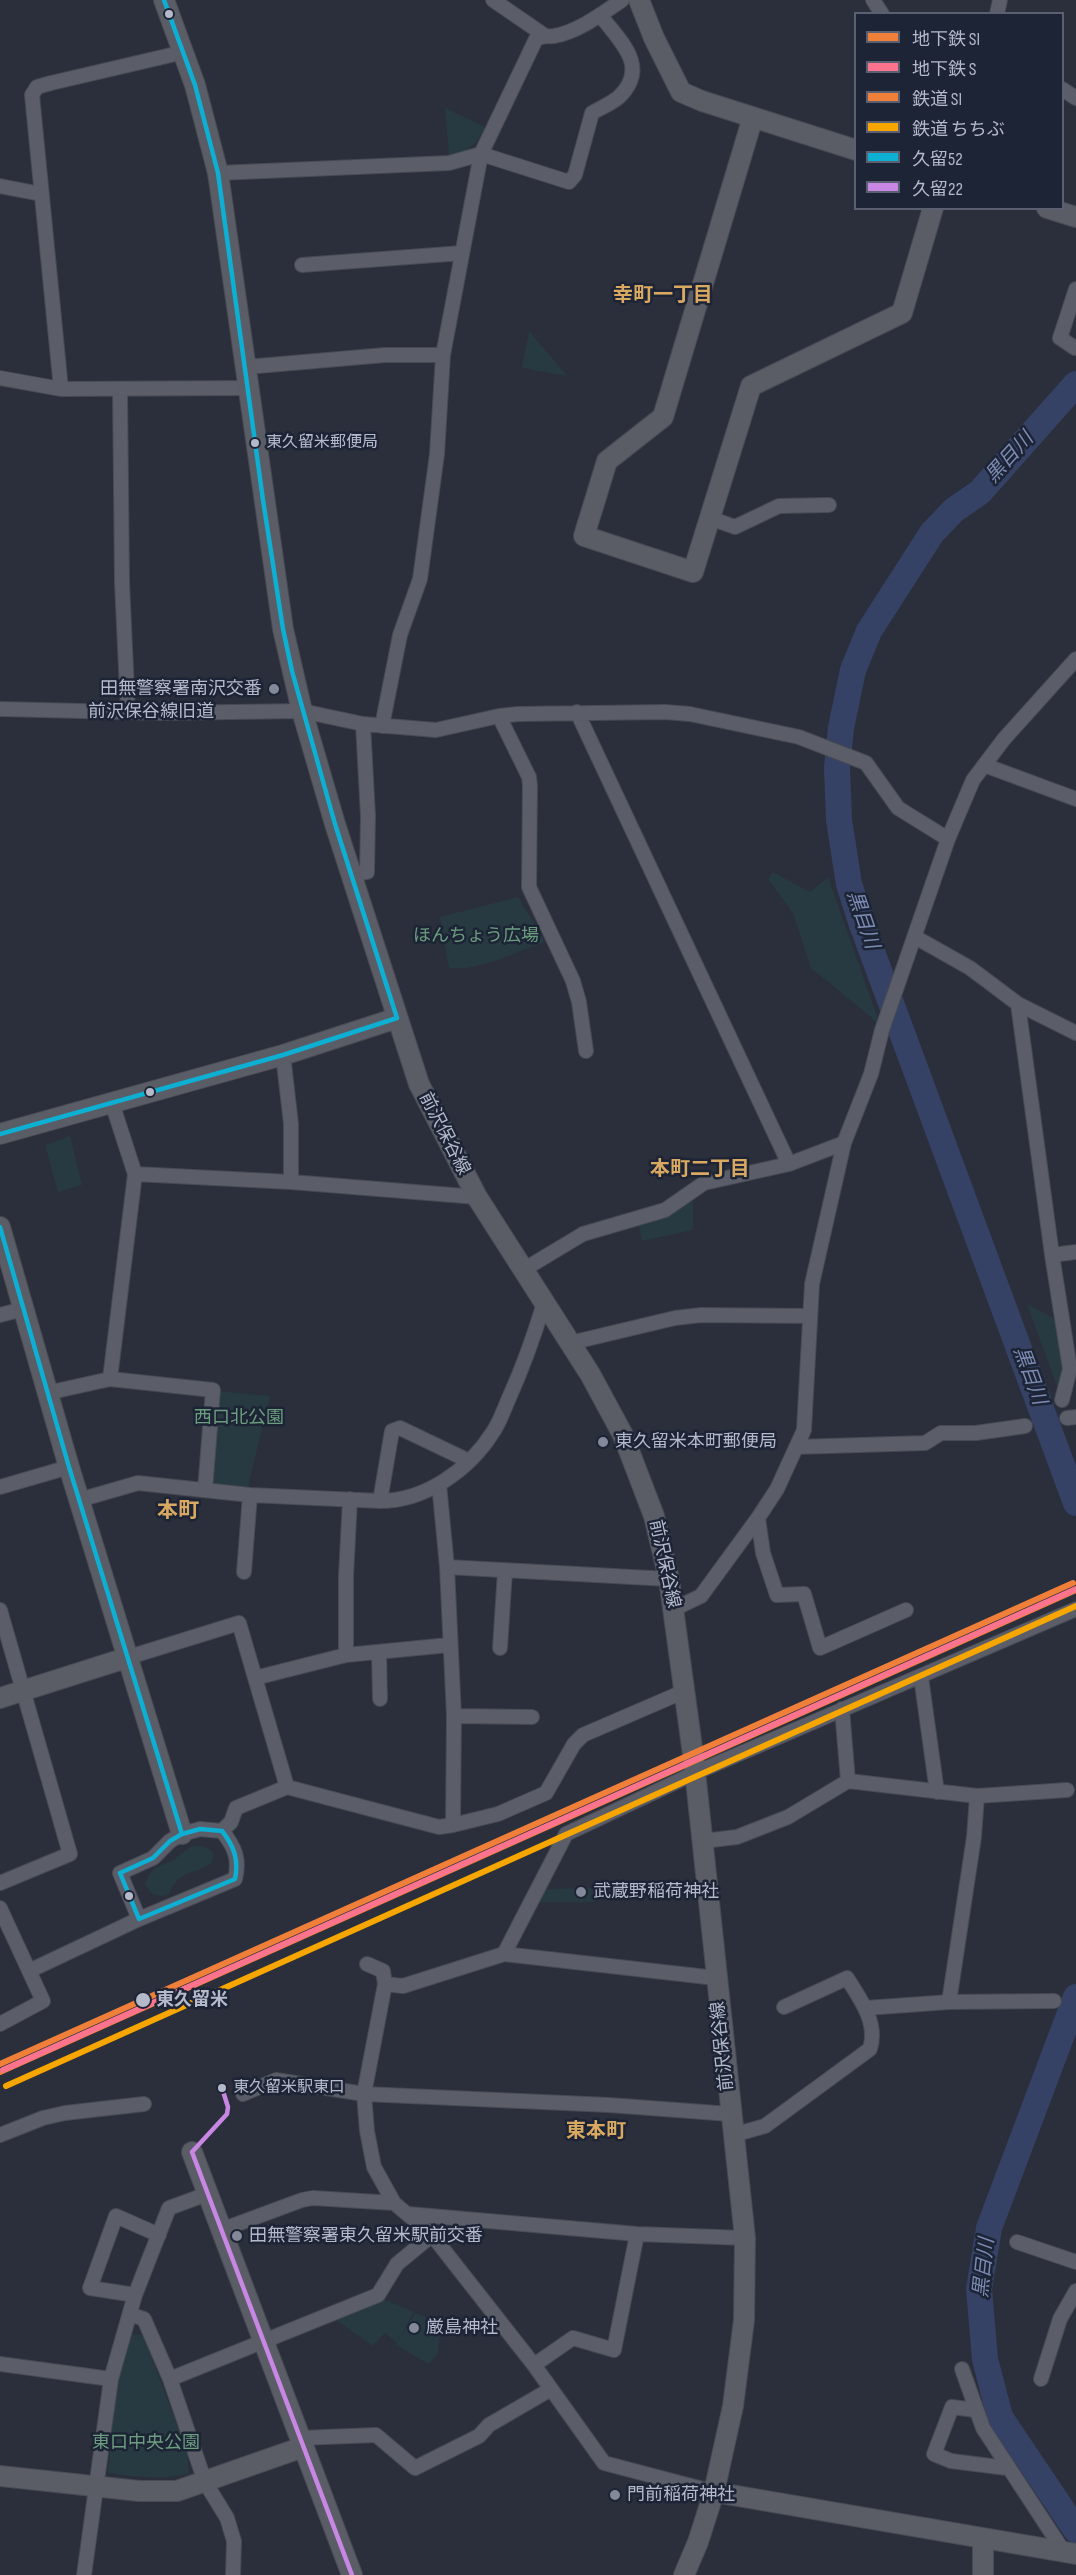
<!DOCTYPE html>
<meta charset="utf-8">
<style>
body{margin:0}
#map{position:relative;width:1076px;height:2575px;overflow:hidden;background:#2a2f3b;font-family:"Sofia Sans Condensed","Noto Sans JP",sans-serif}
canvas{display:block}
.legend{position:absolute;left:854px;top:12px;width:210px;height:198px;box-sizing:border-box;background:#1d2436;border:2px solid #5a6072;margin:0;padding:8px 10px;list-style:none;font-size:18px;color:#b5bacb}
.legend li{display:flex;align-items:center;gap:12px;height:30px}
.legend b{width:30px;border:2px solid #5a6072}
</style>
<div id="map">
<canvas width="1076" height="2575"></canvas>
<ul class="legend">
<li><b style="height:8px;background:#f08039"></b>地下鉄 SI</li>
<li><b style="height:8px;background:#fc738d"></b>地下鉄 S</li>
<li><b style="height:8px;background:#f08039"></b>鉄道 SI</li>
<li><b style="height:8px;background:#f7a600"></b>鉄道 ちちぶ</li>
<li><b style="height:8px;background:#0dafd3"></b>久留52</li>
<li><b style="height:8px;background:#c787e3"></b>久留22</li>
</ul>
</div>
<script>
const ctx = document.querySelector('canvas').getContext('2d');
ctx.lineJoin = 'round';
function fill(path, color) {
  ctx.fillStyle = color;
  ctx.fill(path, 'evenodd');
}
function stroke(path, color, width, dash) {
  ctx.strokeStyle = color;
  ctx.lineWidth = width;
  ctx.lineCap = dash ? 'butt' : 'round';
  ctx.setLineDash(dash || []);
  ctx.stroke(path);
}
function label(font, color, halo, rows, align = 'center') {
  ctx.font = font + ' "Sofia Sans Condensed","Noto Sans JP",sans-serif';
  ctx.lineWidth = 5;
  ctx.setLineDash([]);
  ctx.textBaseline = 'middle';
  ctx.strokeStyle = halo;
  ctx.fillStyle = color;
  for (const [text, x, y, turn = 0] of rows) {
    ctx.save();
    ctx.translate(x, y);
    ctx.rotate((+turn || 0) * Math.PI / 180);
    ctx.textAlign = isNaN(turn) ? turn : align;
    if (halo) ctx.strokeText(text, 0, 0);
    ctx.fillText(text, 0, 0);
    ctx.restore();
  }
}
const green = new Path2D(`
 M445 108 485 127C476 146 469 151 449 154Z
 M529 331 567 376 522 368Z
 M773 872 810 892 828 877 882 1030 870 1016 811 968 793 913 768 879Z
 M518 897 545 942C518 951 477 972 449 968L440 917Z
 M70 1136 82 1185 58 1192 45 1145Z
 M693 1194V1230L642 1241 638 1222Z
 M1027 1304 1063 1323 1070 1369 1062 1400Z
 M217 1391 270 1396 247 1491 207 1488Z
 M194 1845 206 1847 213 1853 212 1863C193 1875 179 1870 169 1894L163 1896 152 1894 145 1884C152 1864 158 1869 173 1860 180 1855 187 1849 194 1845Z
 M594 1888 595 1902H537L543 1889Z
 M378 2297 414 2312 397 2343 385 2333 373 2346 336 2320Z
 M415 2313 442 2324 437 2355 429 2364 396 2345Z
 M130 2334 143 2335 187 2451 189 2474C161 2480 137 2477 108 2473L117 2378Z`);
const river = new Path2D(`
 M1076 384 980 492 954 510 932 533 869 631 853 670 841 728 837 767 839 820 849 884 861 922 1076 1503
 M1076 1997 989 2228 979 2289 985 2359 1000 2417 1076 2530`);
const street = new Path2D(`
 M493 0 544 35
 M873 0 882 14
 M997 14 1000 0
 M1062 89 1076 98
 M218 173 449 163 481 154 569 182 575 175 592 113C600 108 613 103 620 96 650 66 619 40 600 15
 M0 186 41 194
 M302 265 462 253
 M1075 348 1060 338 1076 289
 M246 367 385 355H443
 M0 378 61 389 249 388
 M61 389 32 95 37 87 51 83 184 52
 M120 390 122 583 128 712
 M710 518 735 527 779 506 829 505
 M0 709 163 713 302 711 363 724 436 730 499 716 518 714 665 712 690 714 799 737 866 763 898 808 948 839
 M577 712 789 1164
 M499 716 529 777 530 786 529 887 573 981 579 1002 586 1051
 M382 726 400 635 420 579 437 454 443 355 481 154 536 39C543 35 546 37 554 36 578 32 603 13 622 0
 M984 765 1076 799
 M352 875 367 872 368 816 363 724
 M915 937 970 968 1018 1004 1076 1033
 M1018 1004 1052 1255 1070 1369 1062 1400
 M283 1055 291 1124V1182
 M135 1174 291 1182 477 1197
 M1052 1255 1076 1252
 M523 1270 583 1234 665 1210 704 1183 789 1164 844 1143
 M0 1315 23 1309
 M570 1343 675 1318 701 1315 809 1316
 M110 1379 135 1174 112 1103
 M47 1393 110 1379 213 1390 205 1490
 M1067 1418 1076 1417
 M796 1447 925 1443 941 1433H976L1025 1426
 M439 1484 447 1567 454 1716 453 1825
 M0 1487 69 1467
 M79 1500 138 1483 250 1495 380 1501C425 1501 469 1470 493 1432 500 1422 504 1409 509 1398 523 1367 534 1336 544 1303
 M380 1501 392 1431 400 1428 469 1461
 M758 1518 763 1553 777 1595 804 1594 820 1648 906 1610
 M447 1567 669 1579
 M244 1572 250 1495
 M674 1609 701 1596 758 1518 777 1489 804 1430 812 1284 844 1143 871 1074 882 1030 948 839 973 780 1004 739 1076 659
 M0 1610 70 1854 0 1883
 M500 1648 505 1571
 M379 1652 380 1699
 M346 1655V1576L350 1499
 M126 1658 239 1623 287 1787
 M921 1677 937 1792
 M255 1678 346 1655 449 1645
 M842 1709 848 1781
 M454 1716 532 1717
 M200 1829 222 1831C235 1847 240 1860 235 1879L139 1919 120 1873 153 1858 170 1841 182 1834Z
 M222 1831 231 1822 236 1808 287 1787 439 1827 453 1825 498 1814 546 1793 574 1744 583 1735 685 1691
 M703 1841 737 1837 788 1817 848 1781 977 1796 1067 1790
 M0 1908 43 2001 0 2024
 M504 1954 566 1834 695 1773 1076 1609
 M367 1964 383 1971 385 1984 364 2094 367 2131 374 2167 394 2203 432 2235 534 2365 604 2463 714 2492
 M29 1971 139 1919
 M385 1984 403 1986 504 1954 716 1978
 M949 2002 974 1837 977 1796
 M866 2008 949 2002 1054 2001
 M243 2094 276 2080 364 2094 609 2105 730 2114
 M0 2135 43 2118 65 2113 144 2104
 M733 2135 765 2126 870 2049C878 2023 861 2000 847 1978L784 2007
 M408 2214 637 2234 745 2238
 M221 2230 302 2200 313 2198 394 2203
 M1017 2242 1076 2262
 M135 2295 90 2288 116 2216 159 2235
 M130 2314 144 2319 170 2379 205 2482 227 2518 234 2541 233 2575
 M0 2364 111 2379
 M534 2365 573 2338 614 2350 637 2234
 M962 2369 983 2428 1064 2552
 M170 2379 378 2295 397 2264 432 2235
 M1041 2379 1060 2319 1076 2291
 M975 2410 952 2407 934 2454 951 2461 1007 2468
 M300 2438 376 2435 415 2468 479 2436 489 2425 551 2389
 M84 2575 111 2379 135 2295 169 2208 207 2194`);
const secondary = new Path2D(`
 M164 0 195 85 218 173 283 629 302 711 335 824 419 1084 477 1197 590 1374 623 1435 654 1516 669 1579 694 1762 745 2238 744 2320 733 2406 714 2492 698 2542 684 2575
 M639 0 654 38 681 92 702 101 856 150
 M753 117 663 417 607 461 584 536 693 572 751 386 902 313 933 208
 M1047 208 1076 217
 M0 1134 283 1055 397 1018
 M0 1227 69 1467 182 1834
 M0 1698 126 1658
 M192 2152 352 2575
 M0 2476 139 2491H177L303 2447
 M714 2492 1076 2554
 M983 2538V2575`);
const bus1 = new Path2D(`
 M0 1134 283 1055 397 1018 335 824 292 671 283 629 263 500 218 173 195 85 164 0
 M0 1227 69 1467 182 1834
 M200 1829 222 1831C234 1846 239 1860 235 1879L139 1919 120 1873 153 1858 170 1841 182 1834Z`);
const bus2 = new Path2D(`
 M192 2152 352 2575
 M192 2152 227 2114 228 2107 222 2088`);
const rail1 = new Path2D(`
 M0 2064 1073 1583`);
const rail2 = new Path2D(`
 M6 2086 1076 1606`);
const metro1 = new Path2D(`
 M0 2072 1076 1590`);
const metro2 = new Path2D(`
 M3 2070 1076 1589`);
const markers = [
 [169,14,5,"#b5bacb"],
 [255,443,5,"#b5bacb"],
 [274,689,6,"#848999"],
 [150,1092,5,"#b5bacb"],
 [603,1442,6,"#848999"],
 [581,1892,6,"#848999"],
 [129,1896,5,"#b5bacb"],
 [143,2000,8,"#b5bacb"],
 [222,2088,5,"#b5bacb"],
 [237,2236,6,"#848999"],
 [414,2328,6,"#848999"],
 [615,2495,6,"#848999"]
];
const busNames = [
 ["東久留米郵便局",266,443],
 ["東久留米駅東口",233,2088]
];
const poiNames = [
 ["田無警察署南沢交番",262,689,"right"],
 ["東久留米本町郵便局",615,1442],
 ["武蔵野稲荷神社",593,1892],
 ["田無警察署東久留米駅前交番",249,2236],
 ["厳島神社",426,2328],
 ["門前稲荷神社",627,2495]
];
const streetNames = [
 ["前沢保谷線旧道",151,712],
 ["前沢保谷線",444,1134,63],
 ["前沢保谷線",664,1564,78],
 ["前沢保谷線",723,2046,-96]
];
const parkNames = [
 ["ほんちょう広場",476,936],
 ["西口北公園",239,1418],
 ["東口中央公園",146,2443]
];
const stopNames = [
 ["東久留米",156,2000]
];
const neighbourhoodNames = [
 ["幸町一丁目",663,296],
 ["本町二丁目",700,1170],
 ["東本町",596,2132]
];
const waterNames = [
 ["黒目川",1010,458,-48],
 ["黒目川",862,920,71],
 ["黒目川",1029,1376,70],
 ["黒目川",985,2268,-84]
];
const quarterNames = [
 ["本町",178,1512]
];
fill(green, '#273941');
stroke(river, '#364265', 26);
stroke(street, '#474a53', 16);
stroke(secondary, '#474a53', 22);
stroke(street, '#5b5e68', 14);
stroke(secondary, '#5a5c66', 20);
stroke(bus1, '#0dafd3', 4.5);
stroke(bus2, '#c787e3', 4.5);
stroke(rail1, '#f08039', 6);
stroke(rail2, '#f7a600', 6);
stroke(metro1, '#f08039', 6);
stroke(metro2, '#fc738d', 6);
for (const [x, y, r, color] of markers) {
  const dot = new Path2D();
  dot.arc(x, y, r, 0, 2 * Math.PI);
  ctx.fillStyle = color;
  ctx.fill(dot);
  stroke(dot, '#1d2436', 2);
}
label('16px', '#b5bacb', '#1d2436', busNames, 'left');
label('18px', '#b5bacb', '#1d2436', poiNames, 'left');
label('18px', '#b5bacb', '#1d2436', streetNames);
label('18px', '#6b9d7f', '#1d2436', parkNames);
label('bold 18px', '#b5bacb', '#1d2436', stopNames, 'left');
label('bold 20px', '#daa961', '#1d2436', neighbourhoodNames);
label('italic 20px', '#7c8bb3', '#1d2436', waterNames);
label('bold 21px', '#daa961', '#1d2436', quarterNames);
</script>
